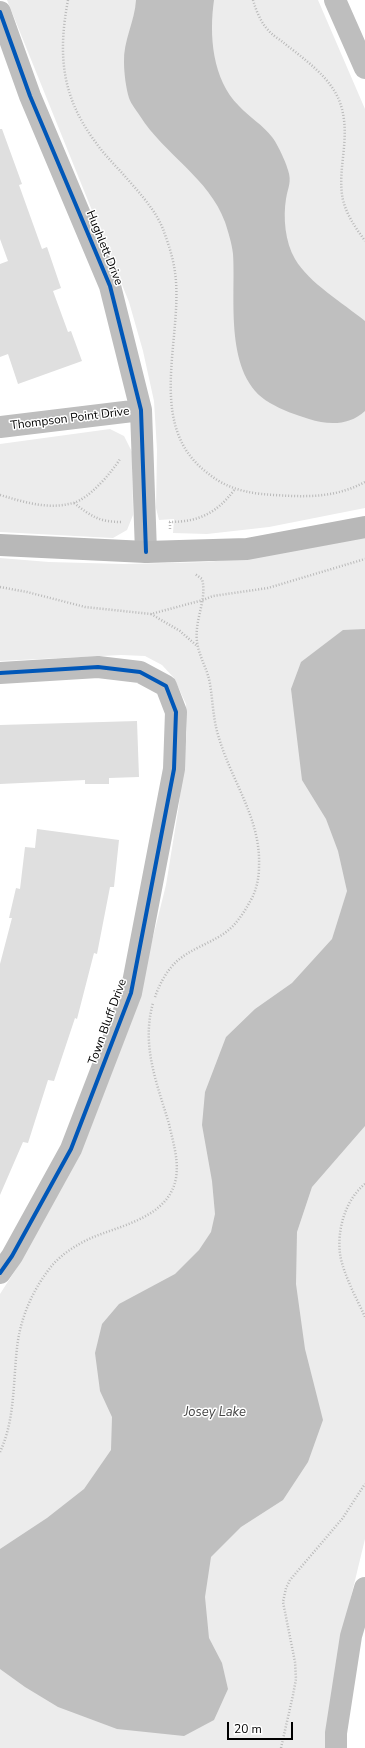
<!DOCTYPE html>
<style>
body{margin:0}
#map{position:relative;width:365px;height:1748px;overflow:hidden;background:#fff;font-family:"Nunito Sans",sans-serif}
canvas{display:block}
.scale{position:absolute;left:227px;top:1722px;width:66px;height:18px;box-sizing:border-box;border:2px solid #000;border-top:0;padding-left:5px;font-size:12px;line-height:14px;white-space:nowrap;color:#000;-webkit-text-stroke:3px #fff;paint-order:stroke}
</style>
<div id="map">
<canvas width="365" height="1748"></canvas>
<div class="scale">20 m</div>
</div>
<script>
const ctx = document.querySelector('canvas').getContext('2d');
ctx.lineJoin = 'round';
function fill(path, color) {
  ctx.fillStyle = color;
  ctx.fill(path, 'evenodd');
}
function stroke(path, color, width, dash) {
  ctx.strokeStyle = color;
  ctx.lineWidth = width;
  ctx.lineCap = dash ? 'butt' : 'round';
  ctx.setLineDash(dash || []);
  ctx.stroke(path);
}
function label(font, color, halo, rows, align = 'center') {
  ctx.font = font + ' "Nunito Sans",sans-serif';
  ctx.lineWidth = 3;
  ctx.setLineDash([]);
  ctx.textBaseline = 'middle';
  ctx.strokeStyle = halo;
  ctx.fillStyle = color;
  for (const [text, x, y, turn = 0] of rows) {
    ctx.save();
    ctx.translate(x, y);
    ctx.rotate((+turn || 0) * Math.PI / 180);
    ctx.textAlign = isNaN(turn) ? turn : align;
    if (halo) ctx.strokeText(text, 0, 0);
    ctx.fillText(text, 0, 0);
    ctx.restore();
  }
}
const green = new Path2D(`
 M7 0H318L365 109V508L269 527 207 534 173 533 174 519 159 520 156 508 157 450 154 401 143 351 129 302Z
 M110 429 124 436 132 452 133 515 127 530 113 538 0 532V444Z
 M365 537V1539L350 1601 328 1748H0V1294L20 1263 146 965 166 885 179 805 187 732 186 704 174 678 162 665 145 656 121 655 0 661V558L49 562 124 564 208 562 282 553Z`);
const water = new Path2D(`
 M136 0H214C209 35 212 79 239 106 249 117 263 125 272 137 277 143 286 162 288 170 292 182 288 187 286 199 283 217 285 242 295 259 309 283 343 303 365 321V411C349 426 328 425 309 419 296 415 282 410 270 403 223 376 236 299 233 254 232 244 228 231 225 222 209 178 164 154 140 116 137 111 131 104 129 98 126 88 124 73 124 62 123 41 135 21 136 0Z
 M365 629V1126L312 1187 297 1232 296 1284 305 1349 323 1420 308 1462 283 1500 241 1527 211 1557 205 1597 209 1638 222 1663 228 1689 214 1720 184 1736 117 1729 58 1707 25 1687 0 1669V1549L47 1518 84 1489 111 1450 112 1417 100 1391 95 1353 102 1324 119 1304 175 1274 199 1250 211 1232 215 1214 212 1181 202 1125 205 1092 226 1037 255 1009 292 983 332 939 347 891 338 851 326 819 302 780 291 689 301 662 343 630Z`);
const building = new Path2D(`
 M0 129H2L22 184 19 185 42 249 47 247 61 288 53 291 68 332 71 331 82 361 18 384 8 354 0 357V264L8 261 0 239Z
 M137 721 139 777 109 778V784H85V780L0 784V725Z
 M37 829 119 840 114 887H110L97 954 94 953 77 1019 75 1018 54 1081 48 1080 28 1143 23 1142 0 1195V964L12 918H9L16 888 20 889 25 847 35 848Z`);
const path = new Path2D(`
 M68 0C58 53 61 95 94 140 102 152 113 163 123 174 137 190 155 209 163 229 168 243 173 257 175 272 184 336 145 423 205 471 223 486 238 491 261 494 288 496 320 499 346 490 353 488 359 485 365 482
 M253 0C256 10 260 21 268 30 272 35 279 39 284 43 304 59 329 76 339 100 353 135 336 168 343 200 347 216 356 228 365 241
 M0 495C24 502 48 510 73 503 89 499 112 472 120 459
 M74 503C92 517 100 522 122 522
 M169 522C199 522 217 513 235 489
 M170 522V529
 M0 587 27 592 85 607 151 614 203 600 213 596 268 588 365 559
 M151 614 180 631 197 646
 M155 997C159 985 166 972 175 963 190 948 216 942 231 928 240 919 246 909 252 898 257 888 259 877 259 866 261 819 232 782 219 738 213 720 213 702 210 684 208 671 201 660 198 647 192 622 208 601 202 579L195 574
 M365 1184C345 1200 337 1230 340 1254 343 1274 357 1299 365 1317
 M0 1452C15 1420 13 1383 17 1348 20 1319 32 1291 50 1268 60 1255 76 1245 91 1238 122 1225 169 1217 176 1178 179 1160 173 1142 169 1124 157 1083 141 1046 153 1003
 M281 1748 293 1695 296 1679 295 1662 283 1602 286 1588 290 1580 342 1519 365 1484`);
const street = new Path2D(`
 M335 0 365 68
 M0 12 30 96 110 286 141 410 146 552
 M0 427 141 410
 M0 673 98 667 140 672 166 686 176 712 174 769 131 993 71 1149 12 1256 0 1273
 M336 1748V1733L351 1636 365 1588`);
const secondary = new Path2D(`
 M0 545 146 552 247 549 365 527`);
const cycleway = new Path2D(`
 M0 12 30 96 110 286 141 410 146 552
 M0 673 98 667 140 672 166 686 176 712 174 769 131 993 71 1149 12 1256 0 1273`);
const streetNames = [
 ["Hughlett Drive",104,248,68],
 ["Thompson Point Drive",70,419,-7],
 ["Town Bluff Drive",108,1022,-70]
];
const waterNames = [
 ["Josey Lake",215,1413]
];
fill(green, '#ececec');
fill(water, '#bfbfbf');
fill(building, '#dfdfdf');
stroke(path, '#b9b9b9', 2.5, [1, 2]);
stroke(street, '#bebebe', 22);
stroke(secondary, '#b8b8b8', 22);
stroke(cycleway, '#0057b8', 4);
label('12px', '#000', '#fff', streetNames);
label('italic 13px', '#444', '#fff', waterNames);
</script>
